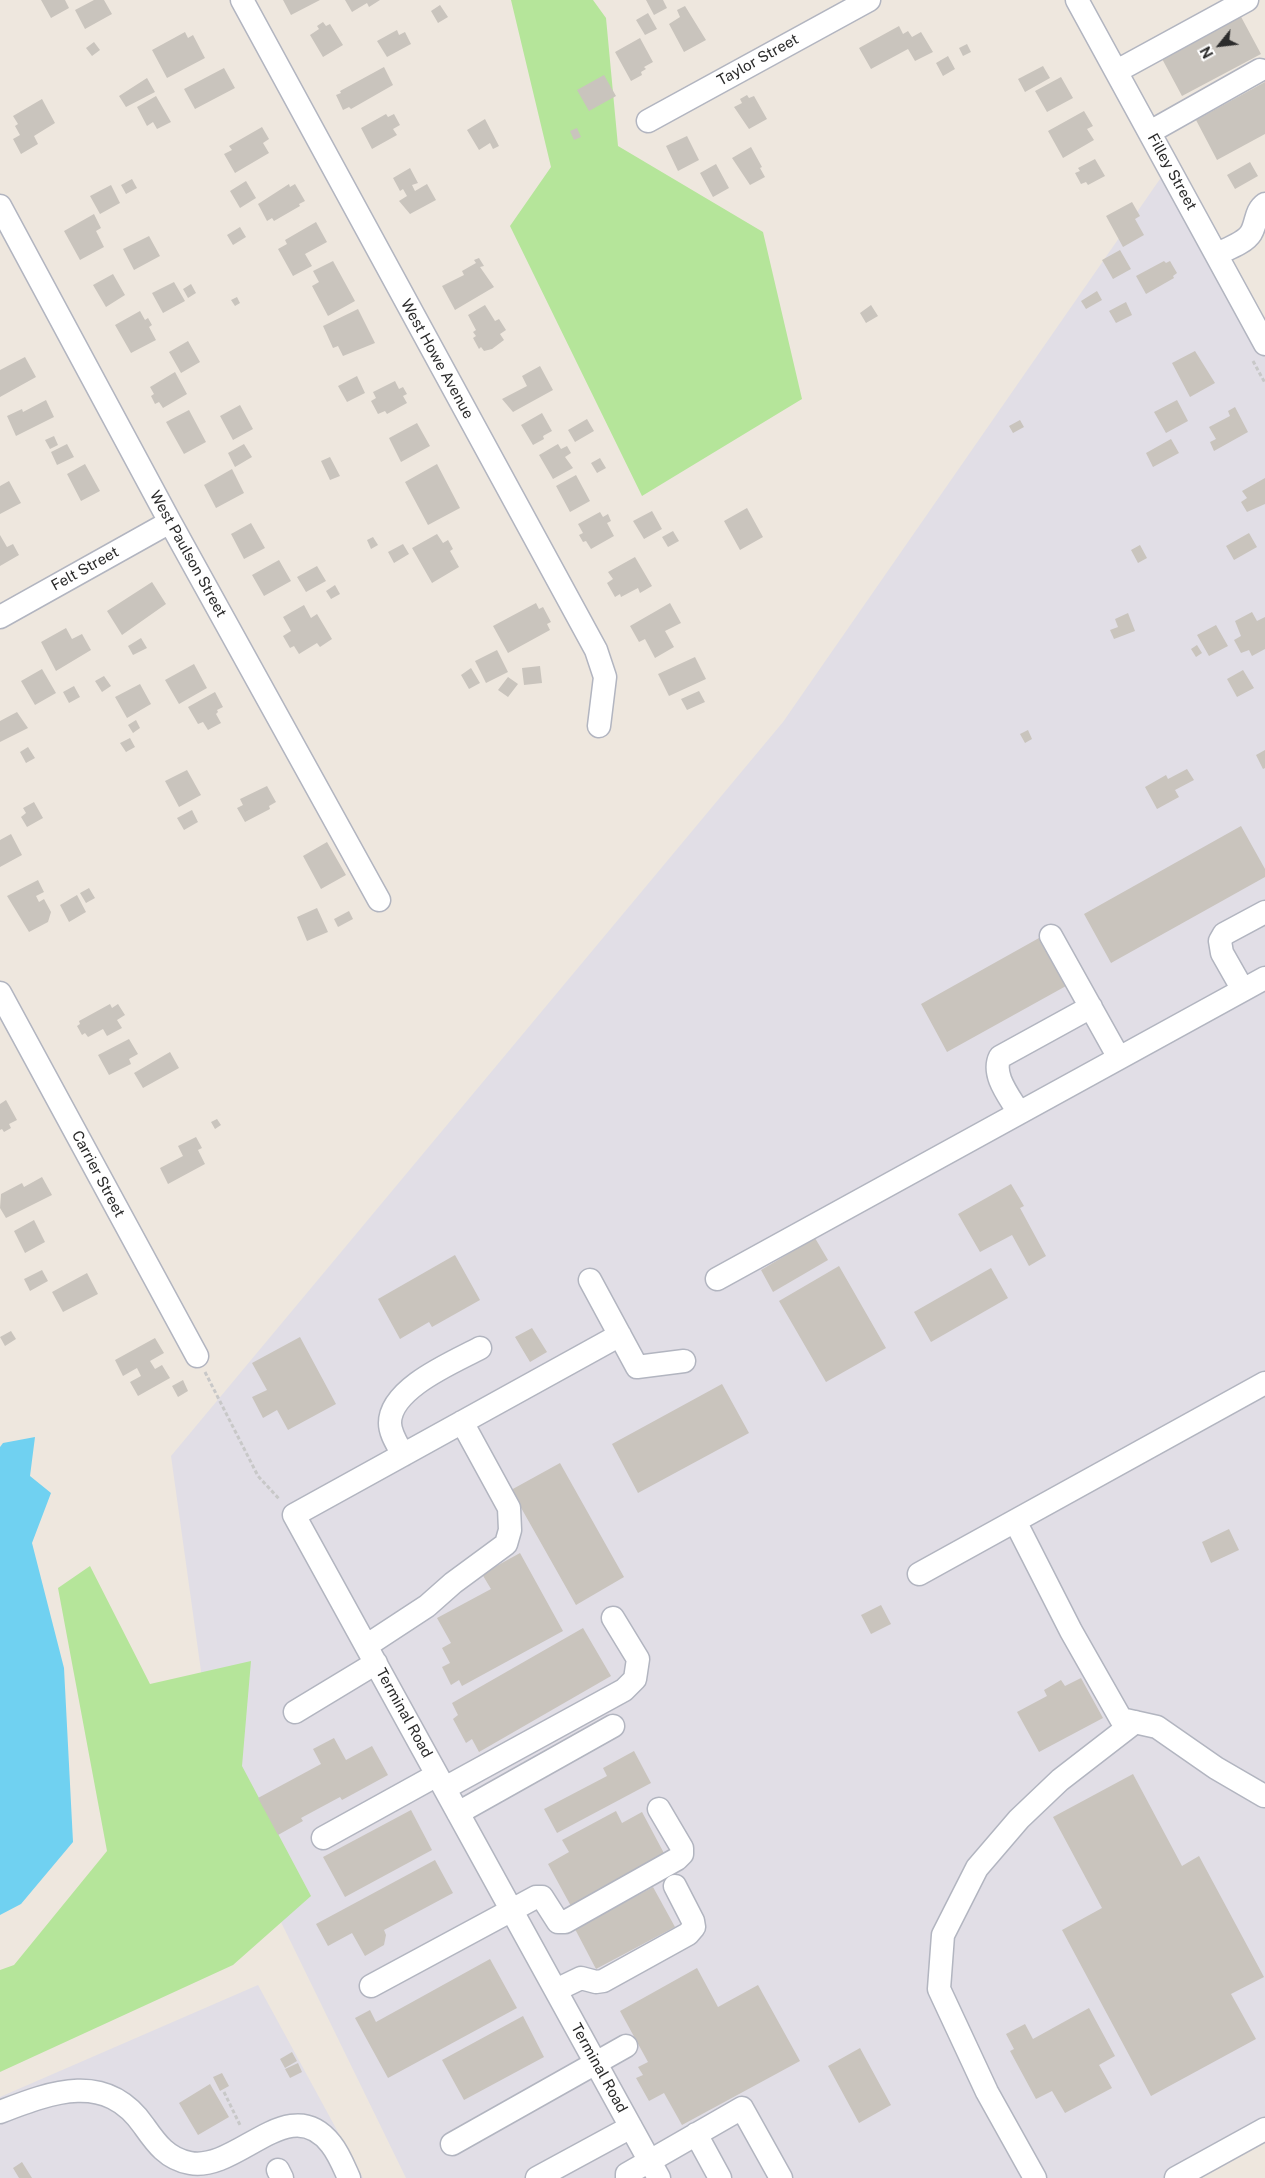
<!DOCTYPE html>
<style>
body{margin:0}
#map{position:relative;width:1265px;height:2178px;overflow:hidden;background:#eee7de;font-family:"Public Sans",sans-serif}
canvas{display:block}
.north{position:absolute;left:1195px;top:20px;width:50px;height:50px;-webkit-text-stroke:4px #fff;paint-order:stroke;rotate:241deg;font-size:14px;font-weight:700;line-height:20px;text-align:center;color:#2c2c2c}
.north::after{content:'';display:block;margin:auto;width:18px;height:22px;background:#2c2c2c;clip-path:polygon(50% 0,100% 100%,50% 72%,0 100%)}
</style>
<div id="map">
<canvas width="1265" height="2178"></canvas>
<div class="north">N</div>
</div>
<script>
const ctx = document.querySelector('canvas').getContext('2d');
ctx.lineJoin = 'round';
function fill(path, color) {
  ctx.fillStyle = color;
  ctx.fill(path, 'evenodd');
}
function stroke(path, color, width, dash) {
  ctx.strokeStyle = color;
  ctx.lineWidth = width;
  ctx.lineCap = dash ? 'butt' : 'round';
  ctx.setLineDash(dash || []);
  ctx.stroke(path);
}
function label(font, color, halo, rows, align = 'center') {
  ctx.font = font + ' "Public Sans",sans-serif';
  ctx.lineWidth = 5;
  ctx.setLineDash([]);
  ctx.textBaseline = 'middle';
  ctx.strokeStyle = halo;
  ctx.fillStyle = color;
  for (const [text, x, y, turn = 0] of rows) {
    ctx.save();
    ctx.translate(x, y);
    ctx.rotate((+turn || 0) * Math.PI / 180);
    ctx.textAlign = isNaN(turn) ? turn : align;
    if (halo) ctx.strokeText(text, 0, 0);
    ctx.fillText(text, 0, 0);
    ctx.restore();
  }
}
const industrial = new Path2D(`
 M1169 166 1265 353V2129L1175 2178H406L218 1793 171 1456 783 722Z
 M258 1985 363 2178H0V2097Z`);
const green = new Path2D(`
 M511 0H593L606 18 618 146 763 232 802 399 642 496 510 226 551 167Z
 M90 1566 150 1684 251 1661 242 1766 311 1896 233 1965 0 2072V1970L14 1965 107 1851 58 1588Z`);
const water = new Path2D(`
 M35 1437 30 1476 51 1493 32 1543 64 1668 73 1842 21 1904 0 1915V1447L3 1443Z`);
const building = new Path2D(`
 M41 0H65L69 8 51 18Z
 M94 0H104L112 14 85 29 75 10Z
 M283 0H320L291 15Z
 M345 0H380L369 7 367 3 352 12Z
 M646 0H663L667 8 654 15Z
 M440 5 448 17 438 23 431 11Z
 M685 6 706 40 684 52 669 24 680 17 677 10Z
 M648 13 657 29 645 35 636 20Z
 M1239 13 1261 54 1182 96 1160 55Z
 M323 22 326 26 330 24 343 45 323 57 310 35 319 29 317 26Z
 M899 26 903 34 908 31 912 37 921 32 933 52 915 61 908 49 871 69 859 48Z
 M397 30 399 35 405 32 411 44 387 57 377 41Z
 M185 32 188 38 193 35 205 58 167 78 152 50Z
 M640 38 653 62 644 67 646 69 641 72 642 75 631 81 615 52Z
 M94 42 100 50 92 56 86 48Z
 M967 44 971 52 963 56 959 48Z
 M948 56 955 69 943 76 936 63Z
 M1043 66 1050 78 1025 92 1018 79Z
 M384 67 393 85 351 109 349 107 343 110 336 95 341 93 340 91Z
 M224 68 235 88 195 109 184 89Z
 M604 75 616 96 589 111 577 90Z
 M1061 77 1073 98 1047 112 1035 91Z
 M147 78 155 92 126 107 119 96Z
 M1265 82V134L1217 160 1196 120Z
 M747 95 749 98 754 96 767 119 749 129 734 107 742 103 740 99Z
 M156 96 171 122 157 129 153 122 147 126 137 107Z
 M42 99 55 123 34 136 38 144 21 154 13 139 20 135 15 126 18 124 13 116Z
 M1084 111 1093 126 1087 129 1094 140 1063 158 1048 131Z
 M386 114 388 117 394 114 400 125 393 129 397 135 372 149 361 128Z
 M485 119 499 146 493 149 490 143 479 150 467 130Z
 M262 127 269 139 263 143 269 153 235 173 224 154 232 150 229 146Z
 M577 128 581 137 574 140 570 131Z
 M687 136 699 160 678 171 666 146Z
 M751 147 762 167 760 168 765 177 750 185 732 158Z
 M1095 159 1105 176 1088 185 1086 182 1081 184 1075 173 1080 171 1078 168Z
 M1250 162 1258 176 1235 189 1227 175Z
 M716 164 729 188 713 197 700 173Z
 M410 168 418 183 412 185 415 191 427 184 436 200 410 214 399 201 407 196 403 189 400 191 393 178Z
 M132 179 137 188 126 194 121 185Z
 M246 181 256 198 240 208 230 191Z
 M289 184 290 187 295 184 305 201 299 204 300 206 274 221 272 218 267 221 258 204Z
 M111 185 120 203 100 214 90 196Z
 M1132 202 1140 216 1135 219 1144 235 1123 247 1106 216Z
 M94 214 101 228 96 231 104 247 80 260 64 231Z
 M316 222 327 242 305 254 312 266 293 276 278 249 287 244 285 240Z
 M240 227 246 237 233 245 227 235Z
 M149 236 160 256 134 270 123 249Z
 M1120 250 1131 269 1113 279 1102 260Z
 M479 258 484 266 480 267 494 287 455 310 442 286 464 275 462 271 476 263 474 260Z
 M333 261 355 301 328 316 312 286 319 282 313 271Z
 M1164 261 1166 263 1170 261 1177 273 1173 276 1174 278 1146 294 1136 276Z
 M113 274 125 295 106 307 93 285Z
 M174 282 185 301 163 313 152 293Z
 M191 284 196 293 188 298 183 289Z
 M1097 291 1102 300 1086 309 1081 301Z
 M237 297 240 303 235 306 231 300Z
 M1126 302 1132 315 1116 323 1109 311Z
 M485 305 495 321 499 319 506 330 500 334 504 340 492 349 484 351 481 347 479 349 473 338 476 336 473 332 476 330 468 315Z
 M871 305 878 316 866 323 860 313Z
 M358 309 375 343 343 356 338 346 333 348 323 326Z
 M140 311 145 320 148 318 152 325 149 327 156 340 131 353 115 325Z
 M188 341 200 362 181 373 169 352Z
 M1195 351 1215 383 1190 397 1172 363Z
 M25 357 36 377 0 397V370Z
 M540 366 553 390 513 412 502 399 527 386 522 376Z
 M175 372 187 394 163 408 159 402 155 404 151 396 154 394 150 387Z
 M357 376 365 393 347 402 338 386Z
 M395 381 399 389 403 387 407 394 403 396 407 403 387 414 385 411 378 414 371 401 376 398 373 392Z
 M46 400 54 417 16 436 7 416 22 409 23 412Z
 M1177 400 1188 421 1166 433 1154 412Z
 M240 405 253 429 233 440 220 416Z
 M1235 407 1248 432 1214 451 1210 442 1216 439 1209 427 1230 416 1228 411Z
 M189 410 206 442 184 454 166 422Z
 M542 413 552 431 543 436 544 439 533 445 521 425Z
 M587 419 594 431 575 442 568 430Z
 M1020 420 1024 427 1013 433 1009 426Z
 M417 423 430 446 401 462 389 438Z
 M54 436 58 445 50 449 45 440Z
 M1171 439 1179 453 1153 467 1146 453Z
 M67 444 74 457 57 465 51 452Z
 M244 444 252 457 235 467 228 453Z
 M558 444 561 449 567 446 571 453 565 457 573 468 553 479 539 455Z
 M330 457 340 476 330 480 321 461Z
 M600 458 606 468 597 473 591 463Z
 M85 464 100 491 81 501 67 474Z
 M437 464 460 508 428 525 405 482Z
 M232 469 244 493 216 508 204 485Z
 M576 475 590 501 570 512 556 486Z
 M1265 478V504L1247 512 1241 502 1247 498 1242 491Z
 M9 481 21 503 0 514V486Z
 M747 508 763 537 740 550 724 521Z
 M652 511 662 529 644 539 633 521Z
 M600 512 603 517 608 514 611 521 607 523 614 536 591 549 586 541 583 542 579 535 583 533 578 524Z
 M251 523 265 548 244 559 231 534Z
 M673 531 679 541 668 547 662 537Z
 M1249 533 1257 547 1234 560 1226 546Z
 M437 534 443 543 448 540 453 549 450 551 459 567 432 583 412 548Z
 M0 535 7 547 13 544 19 555 0 566Z
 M373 537 378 545 371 549 367 540Z
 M403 544 409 554 394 563 388 552Z
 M1140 545 1147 558 1138 563 1131 550Z
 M635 557 652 586 640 593 638 588 621 597 620 594 615 597 607 583 613 579 608 572Z
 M279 560 291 581 264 596 252 575Z
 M317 566 326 581 306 592 297 577Z
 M152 582 166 604 122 635 107 611Z
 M335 585 340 594 331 599 326 591Z
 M536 603 539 609 543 607 551 622 547 624 550 630 508 653 493 626Z
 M670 603 681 623 665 631 674 647 655 658 645 639 639 642 630 626Z
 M304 605 311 618 317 614 332 639 320 647 317 643 299 654 294 646 290 648 283 636 291 631 283 617Z
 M1252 612 1257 621 1265 617V649L1252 656 1249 650 1241 653 1234 640 1241 636 1235 621Z
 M1128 613 1135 631 1114 639 1110 630 1118 627 1115 619Z
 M1216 625 1228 646 1209 656 1197 635Z
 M66 628 72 639 82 634 91 650 56 671 41 642Z
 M141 638 147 648 133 655 128 646Z
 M1197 645 1202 653 1196 657 1191 649Z
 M497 650 508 672 486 683 475 661Z
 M695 657 706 679 669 696 658 674Z
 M194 664 207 688 179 704 165 680Z
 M540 666 542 683 524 685 522 668Z
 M471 668 480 683 469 689 461 675Z
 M42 669 56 693 35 705 21 681Z
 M1243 670 1254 688 1237 697 1227 679Z
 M104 676 111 686 102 692 95 681Z
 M508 677 518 684 508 697 498 690Z
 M140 684 151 704 127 718 115 697Z
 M74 686 80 697 69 703 63 692Z
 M699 691 705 702 687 710 681 699Z
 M215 692 223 707 217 710 218 712 216 714 221 723 208 730 203 722 198 724 188 707Z
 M17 712 28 728 0 742V721Z
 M136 720 140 728 133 733 128 725Z
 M1028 730 1032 739 1025 743 1020 734Z
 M130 738 135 747 126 752 120 743Z
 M28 747 35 758 26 763 20 752Z
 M1265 750V768L1263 769 1256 755Z
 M1187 769 1194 780 1175 790 1179 797 1157 809 1145 787 1166 775 1168 779Z
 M187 770 201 795 179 807 165 781Z
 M267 786 276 802 269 806 270 809 245 822 237 808 243 805 240 799Z
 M34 802 43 818 27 827 21 817 26 813 23 808Z
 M192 810 198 822 184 830 177 818Z
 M1241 826 1265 869V877L1111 963 1084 914Z
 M11 834 22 855 0 867V840Z
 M327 842 346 875 321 889 303 856Z
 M38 880 44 892 36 896 39 902 44 899 51 912 48 922 29 932 7 896Z
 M89 888 95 898 86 903 80 893Z
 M77 895 86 912 69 922 60 905Z
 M317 908 328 932 307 941 297 917Z
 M349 911 353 919 338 927 334 919Z
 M1039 938 1066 986 947 1052 921 1004Z
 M110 1004 112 1008 118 1004 125 1015 117 1020 122 1028 107 1036 103 1029 88 1037 85 1033 82 1035 77 1026 80 1024 79 1021Z
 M129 1039 138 1054 129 1059 131 1064 109 1075 98 1055Z
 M170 1052 179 1068 143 1088 134 1073Z
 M6 1100 17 1120 9 1124 11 1128 4 1132 2 1129 0 1130V1104Z
 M217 1119 221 1125 215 1129 211 1122Z
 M196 1137 202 1148 198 1150 205 1164 168 1184 160 1168 183 1156 178 1146Z
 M42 1177 52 1195 6 1218 0 1208 1 1194 22 1183 24 1187Z
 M1011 1184 1024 1206 1020 1208 1046 1256 1029 1266 1012 1235 980 1252 958 1214Z
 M34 1220 45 1242 25 1253 14 1231Z
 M815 1238 828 1260 773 1292 761 1270Z
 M455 1255 480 1300 432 1327 429 1322 400 1339 378 1299Z
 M839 1266 886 1348 826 1382 779 1301Z
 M991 1268 1008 1298 931 1342 914 1312Z
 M42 1270 48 1281 30 1291 24 1279Z
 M87 1273 98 1294 63 1312 52 1292Z
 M532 1328 547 1352 530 1362 515 1337Z
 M11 1331 16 1339 5 1346 0 1337Z
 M300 1337 336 1404 288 1430 277 1410 263 1418 252 1397 267 1390 252 1363Z
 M155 1338 164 1353 150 1361 155 1369 162 1365 170 1378 138 1396 130 1382 141 1376 137 1368 123 1376 115 1360Z
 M183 1380 188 1391 178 1397 172 1386Z
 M722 1384 749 1433 638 1493 612 1444Z
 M560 1463 624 1577 576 1605 511 1490Z
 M1229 1529 1239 1550 1211 1563 1202 1542Z
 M520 1553 563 1631 462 1686 459 1680 451 1685 442 1667 450 1663 442 1648 451 1643 437 1618 491 1589 482 1574Z
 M881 1605 891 1624 871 1634 861 1615Z
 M583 1628 611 1676 479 1752 472 1739 466 1743 453 1719 458 1715 452 1703Z
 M1081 1678 1103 1718 1039 1752 1017 1712 1047 1696 1044 1690 1061 1680 1065 1686Z
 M334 1738 346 1760 372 1746 388 1775 342 1800 340 1797 301 1818 303 1821 278 1835 258 1798 321 1764 313 1749Z
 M634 1751 651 1783 557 1833 544 1809 607 1776 603 1768Z
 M1133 1774 1182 1866 1199 1856 1264 1977 1231 1994 1256 2039 1151 2096 1062 1930 1102 1908 1053 1817Z
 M411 1810 432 1850 345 1897 323 1857Z
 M616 1811 622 1823 642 1812 666 1857 572 1908 548 1864 569 1852 562 1840Z
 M435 1860 453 1893 384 1930 386 1935 384 1945 365 1956 352 1933 328 1946 316 1924Z
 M653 1887 675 1927 596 1969 575 1929Z
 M490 1959 517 2008 388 2078 355 2018 370 2010 376 2022Z
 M697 1968 718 2007 758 1985 800 2061 682 2125 664 2093 649 2101 636 2078 643 2075 638 2067 648 2062 620 2011Z
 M1089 2008 1115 2056 1099 2065 1112 2088 1065 2113 1052 2091 1036 2099 1010 2051 1014 2049 1006 2034 1025 2024 1033 2039Z
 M523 2016 544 2057 464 2100 442 2060Z
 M860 2048 891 2105 859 2123 828 2066Z
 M292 2052 297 2061 285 2068 280 2059Z
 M298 2063 302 2072 290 2078 285 2069Z
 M222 2073 229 2086 220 2091 213 2077Z
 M210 2084 229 2117 198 2135 179 2103Z
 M22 2162 32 2178H19L13 2168Z`);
const path = new Path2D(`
 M1253 361 1265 383
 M205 1372 258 1476 280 1500
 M224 2092 240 2125`);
const minor = new Path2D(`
 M242 0 596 650 605 677 599 726
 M1077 0 1265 344
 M1117 71 1247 0
 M648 121 869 0
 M1150 132 1260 70
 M0 206 170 522 379 900
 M1217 254C1227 249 1245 243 1251 233 1257 223 1255 211 1265 204
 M0 617 170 522
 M1051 936 1119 1058
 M1243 990 1222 953 1220 941 1224 934 1265 912
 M0 993 197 1356
 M1019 1113C1010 1097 991 1075 1000 1057L1091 1007
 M717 1279 1265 978
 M590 1280 637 1367 684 1361
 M620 1335 294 1515 659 2178
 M403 1455C398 1445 390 1434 390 1423 390 1388 454 1362 480 1348
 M1015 1521 1071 1631 1121 1719 1157 1727 1216 1768 1264 1796
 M919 1574 1265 1383
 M366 1646 427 1606 453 1583 506 1544 510 1530 509 1508 462 1422
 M295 1712 376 1663
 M445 1788 624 1690 635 1679 638 1659 613 1618
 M458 1813 613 1726
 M323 1838 437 1775
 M371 1986 536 1897H542L558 1922H565L677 1859 682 1854V1848L659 1809
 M556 1990 581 1978 596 1982 603 1981 688 1934 694 1927 693 1921 675 1886
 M0 2112C52 2092 106 2071 144 2126 156 2143 167 2159 190 2163 238 2172 289 2090 331 2144 339 2154 344 2167 349 2178
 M696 2134 720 2178
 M452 2144 626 2046
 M278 2170 282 2178
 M537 2178 631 2127
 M627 2178V2174L742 2108 781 2178
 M1035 2178 987 2092 939 1989 943 1935 977 1868 1019 1819 1060 1780 1135 1722
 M1176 2178 1265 2129`);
const streetNames = [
 ["Taylor Street",758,60,-29],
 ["Filley Street",1172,172,61],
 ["West Howe Avenue",437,359,61],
 ["West Paulson Street",188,554,61],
 ["Felt Street",85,569,-29],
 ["Carrier Street",98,1174,62],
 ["Terminal Road",404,1713,61],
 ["Terminal Road",599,2068,61]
];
fill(industrial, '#e1dee6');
fill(green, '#b5e59a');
fill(water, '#70d1f1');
fill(building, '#c9c4bd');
stroke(minor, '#b2b5c0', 25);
stroke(path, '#c8c8c8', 3, [4, 2.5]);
stroke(minor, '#fff', 22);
label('15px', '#2c2c2c', '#fff', streetNames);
</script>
